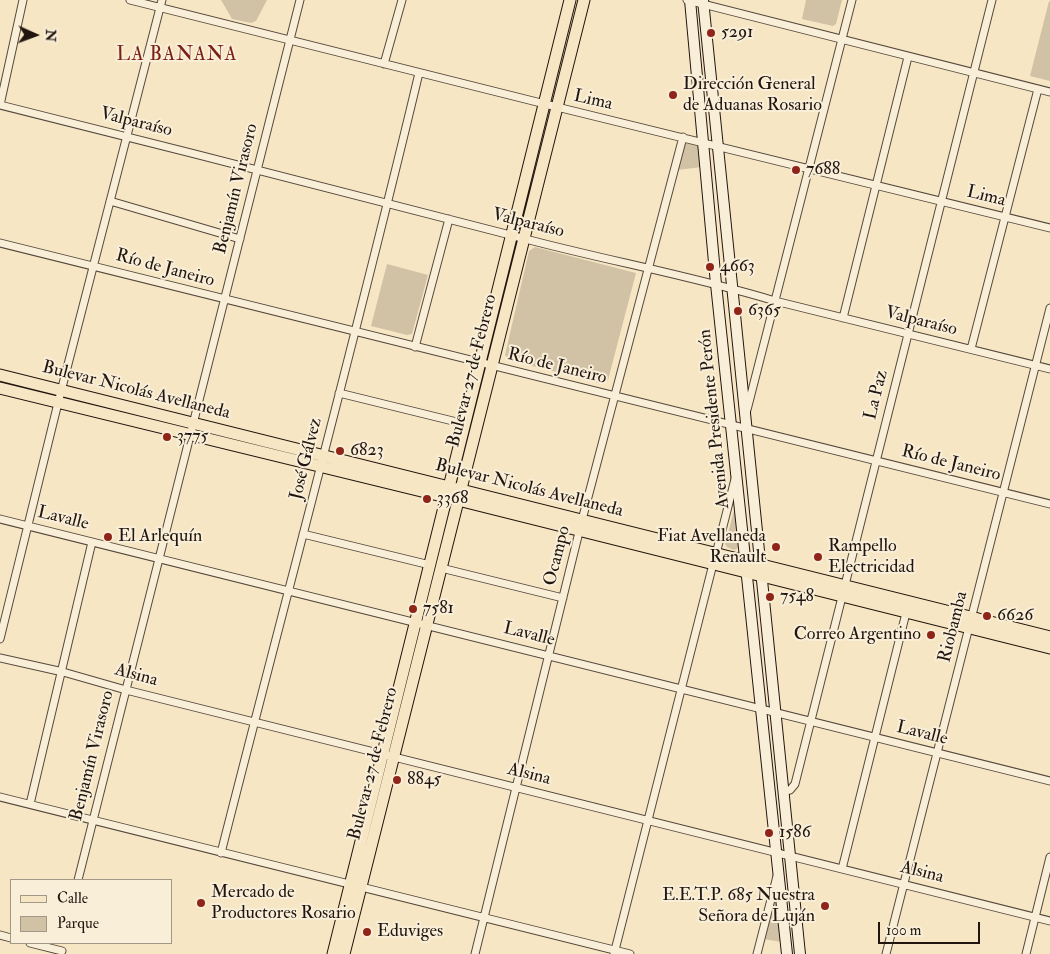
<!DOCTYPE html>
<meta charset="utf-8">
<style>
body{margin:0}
#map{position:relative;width:1050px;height:954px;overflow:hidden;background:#f6e6c4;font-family:"IM FELL Double Pica",serif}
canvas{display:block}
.legend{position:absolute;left:10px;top:879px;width:162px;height:65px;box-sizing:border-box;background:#f9efd9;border:1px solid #a39888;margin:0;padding:6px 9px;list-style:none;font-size:15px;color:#21150f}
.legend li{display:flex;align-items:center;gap:10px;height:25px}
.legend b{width:25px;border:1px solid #a39888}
.north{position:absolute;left:10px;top:10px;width:50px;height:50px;-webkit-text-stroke:4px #f9efd9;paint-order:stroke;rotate:92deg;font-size:14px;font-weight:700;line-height:20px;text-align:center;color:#21150f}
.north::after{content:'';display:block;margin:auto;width:18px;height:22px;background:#21150f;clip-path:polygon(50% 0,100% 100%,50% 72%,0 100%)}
.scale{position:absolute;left:878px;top:922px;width:102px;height:22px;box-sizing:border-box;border:2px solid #21150f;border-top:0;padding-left:6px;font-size:15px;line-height:18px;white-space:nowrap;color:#21150f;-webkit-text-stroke:4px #f9efd9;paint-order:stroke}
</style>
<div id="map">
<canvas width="1050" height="954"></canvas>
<ul class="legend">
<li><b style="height:6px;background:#f6e6c4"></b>Calle</li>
<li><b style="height:14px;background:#d2c2a5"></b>Parque</li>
</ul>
<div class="north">N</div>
<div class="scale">100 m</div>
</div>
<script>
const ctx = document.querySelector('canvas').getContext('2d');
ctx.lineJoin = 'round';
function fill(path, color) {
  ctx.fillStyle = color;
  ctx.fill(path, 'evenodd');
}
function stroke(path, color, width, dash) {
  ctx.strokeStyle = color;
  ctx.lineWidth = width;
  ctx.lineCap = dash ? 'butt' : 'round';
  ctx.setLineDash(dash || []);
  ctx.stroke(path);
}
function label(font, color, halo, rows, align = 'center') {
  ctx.font = font + ' "IM FELL Double Pica",serif';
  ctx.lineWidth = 4;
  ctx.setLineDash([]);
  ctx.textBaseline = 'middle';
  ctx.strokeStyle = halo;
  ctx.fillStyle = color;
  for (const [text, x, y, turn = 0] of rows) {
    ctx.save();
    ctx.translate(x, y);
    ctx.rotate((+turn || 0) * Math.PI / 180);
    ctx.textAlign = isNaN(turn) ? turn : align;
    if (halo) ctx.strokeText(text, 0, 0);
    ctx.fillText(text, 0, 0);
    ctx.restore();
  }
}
const green = new Path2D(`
 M221 0H267L256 21 251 23 232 19Z
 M806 0H842L836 24 833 26 802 19Z
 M1049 1 1050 2V81L1030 76Z
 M691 142C702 146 700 157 702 167L677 170 685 144Z
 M535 247 636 273 608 380 603 384 509 360 505 355 529 251Z
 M387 264 428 275 412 334 407 335 371 326Z
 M735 507 739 544 738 548 734 550 727 547 725 544Z
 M776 889 782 942 763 939Z`);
const street = new Path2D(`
 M130 0 557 107 1050 228
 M687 0 1050 92
 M384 64 402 0
 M0 105C173 148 345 192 518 237 603 260 690 275 775 301L1050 369
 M0 105 23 0
 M110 201 240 239
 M0 243 1050 504
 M843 318 908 57
 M415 347 449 219
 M971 349 1038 89
 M339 393 465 424
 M747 410 852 0
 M0 519 1050 781
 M303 534 430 565
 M716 554 735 479
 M441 568 563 598
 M0 639 58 403 162 0
 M0 658 63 672 126 690 1050 921
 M784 792 790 790 795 784 992 0
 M0 797 630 954
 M30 804 92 542
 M221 853C287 593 357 334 419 73
 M842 869 906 613
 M78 880 300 0
 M0 935 11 938
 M30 943 62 951
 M475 954 582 520 683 137
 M614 954 713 564
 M757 954 777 876
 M886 954C942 739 994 523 1050 308
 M1026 954 1050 857`);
const secondary = new Path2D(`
 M690 0 716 284 787 954
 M703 0 800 954`);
const primary = new Path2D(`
 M0 375 1050 637
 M0 388 446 497 1050 648
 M333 954 570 0
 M344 954 584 0`);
const markers = [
 [711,33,5,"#8f2418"],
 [673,95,5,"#8f2418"],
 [796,170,5,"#8f2418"],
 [710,267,5,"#8f2418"],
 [738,311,5,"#8f2418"],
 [167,437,5,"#8f2418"],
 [340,451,5,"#8f2418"],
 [427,499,5,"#8f2418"],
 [108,537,5,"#8f2418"],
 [776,547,5,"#8f2418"],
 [818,557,5,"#8f2418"],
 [770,597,5,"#8f2418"],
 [413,609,5,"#8f2418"],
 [987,616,5,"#8f2418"],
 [931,635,5,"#8f2418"],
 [397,780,5,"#8f2418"],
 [769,833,5,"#8f2418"],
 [201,903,5,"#8f2418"],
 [825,906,5,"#8f2418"],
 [367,932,5,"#8f2418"]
];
const poiNames = [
 ["5291",721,33],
 ["Dirección General",683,85],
 ["de Aduanas Rosario",683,106],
 ["7688",806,170],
 ["4663",720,267],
 ["6365",748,311],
 ["3775",177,437],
 ["6823",350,451],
 ["3368",437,499],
 ["El Arlequín",118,537],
 ["Fiat Avellaneda",766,537,"right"],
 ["Renault",766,558,"right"],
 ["Rampello",828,547],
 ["Electricidad",828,568],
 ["7548",780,597],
 ["7581",423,609],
 ["6626",997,616],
 ["Correo Argentino",921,635,"right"],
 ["8845",407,780],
 ["1586",779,833],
 ["Mercado de",211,893],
 ["Productores Rosario",211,914],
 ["E.E.T.P. 685 Nuestra",815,896,"right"],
 ["Señora de Luján",815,917,"right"],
 ["Eduviges",377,932]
];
const streetNames = [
 ["Lima",593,101,13],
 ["Valparaíso",136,123,14],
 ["Benjamín Virasoro",237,189,-76],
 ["Lima",986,197,14],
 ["Valparaíso",528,224,14],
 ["Río de Janeiro",165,269,15],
 ["Valparaíso",921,322,14],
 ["Río de Janeiro",557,367,14],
 ["Bulevar 27 de Febrero",473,371,-76],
 ["Bulevar Nicolás Avellaneda",136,391,14],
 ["La Paz",877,395,-76],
 ["Avenida Presidente Perón",715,419,-96],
 ["José Gálvez",307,459,-76],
 ["Río de Janeiro",951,464,14],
 ["Bulevar Nicolás Avellaneda",529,489,14],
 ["Lavalle",63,519,14],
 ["Ocampo",558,556,-76],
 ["Riobamba",954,627,-76],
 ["Lavalle",529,635,14],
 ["Alsina",136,676,15],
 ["Lavalle",922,734,14],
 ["Benjamín Virasoro",93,756,-76],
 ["Bulevar 27 de Febrero",374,764,-76],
 ["Alsina",529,775,14],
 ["Alsina",922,873,14]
];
const neighbourhoodNames = [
 ["LA BANANA",177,56]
];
fill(green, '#d2c2a5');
stroke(street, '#56493c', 9);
stroke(secondary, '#21150f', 12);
stroke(primary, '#21150f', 13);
stroke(street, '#f9efd9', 7);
stroke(secondary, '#f9efd9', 10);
stroke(primary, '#f6e6c4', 11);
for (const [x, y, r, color] of markers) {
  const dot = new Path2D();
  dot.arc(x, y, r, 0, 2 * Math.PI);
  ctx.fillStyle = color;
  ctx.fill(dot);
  stroke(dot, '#f9efd9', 2);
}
label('18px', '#21150f', '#f9efd9', poiNames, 'left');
label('18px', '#21150f', '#f9efd9', streetNames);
ctx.letterSpacing = '1px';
label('19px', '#7a1f14', '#f9efd9', neighbourhoodNames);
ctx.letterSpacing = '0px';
</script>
